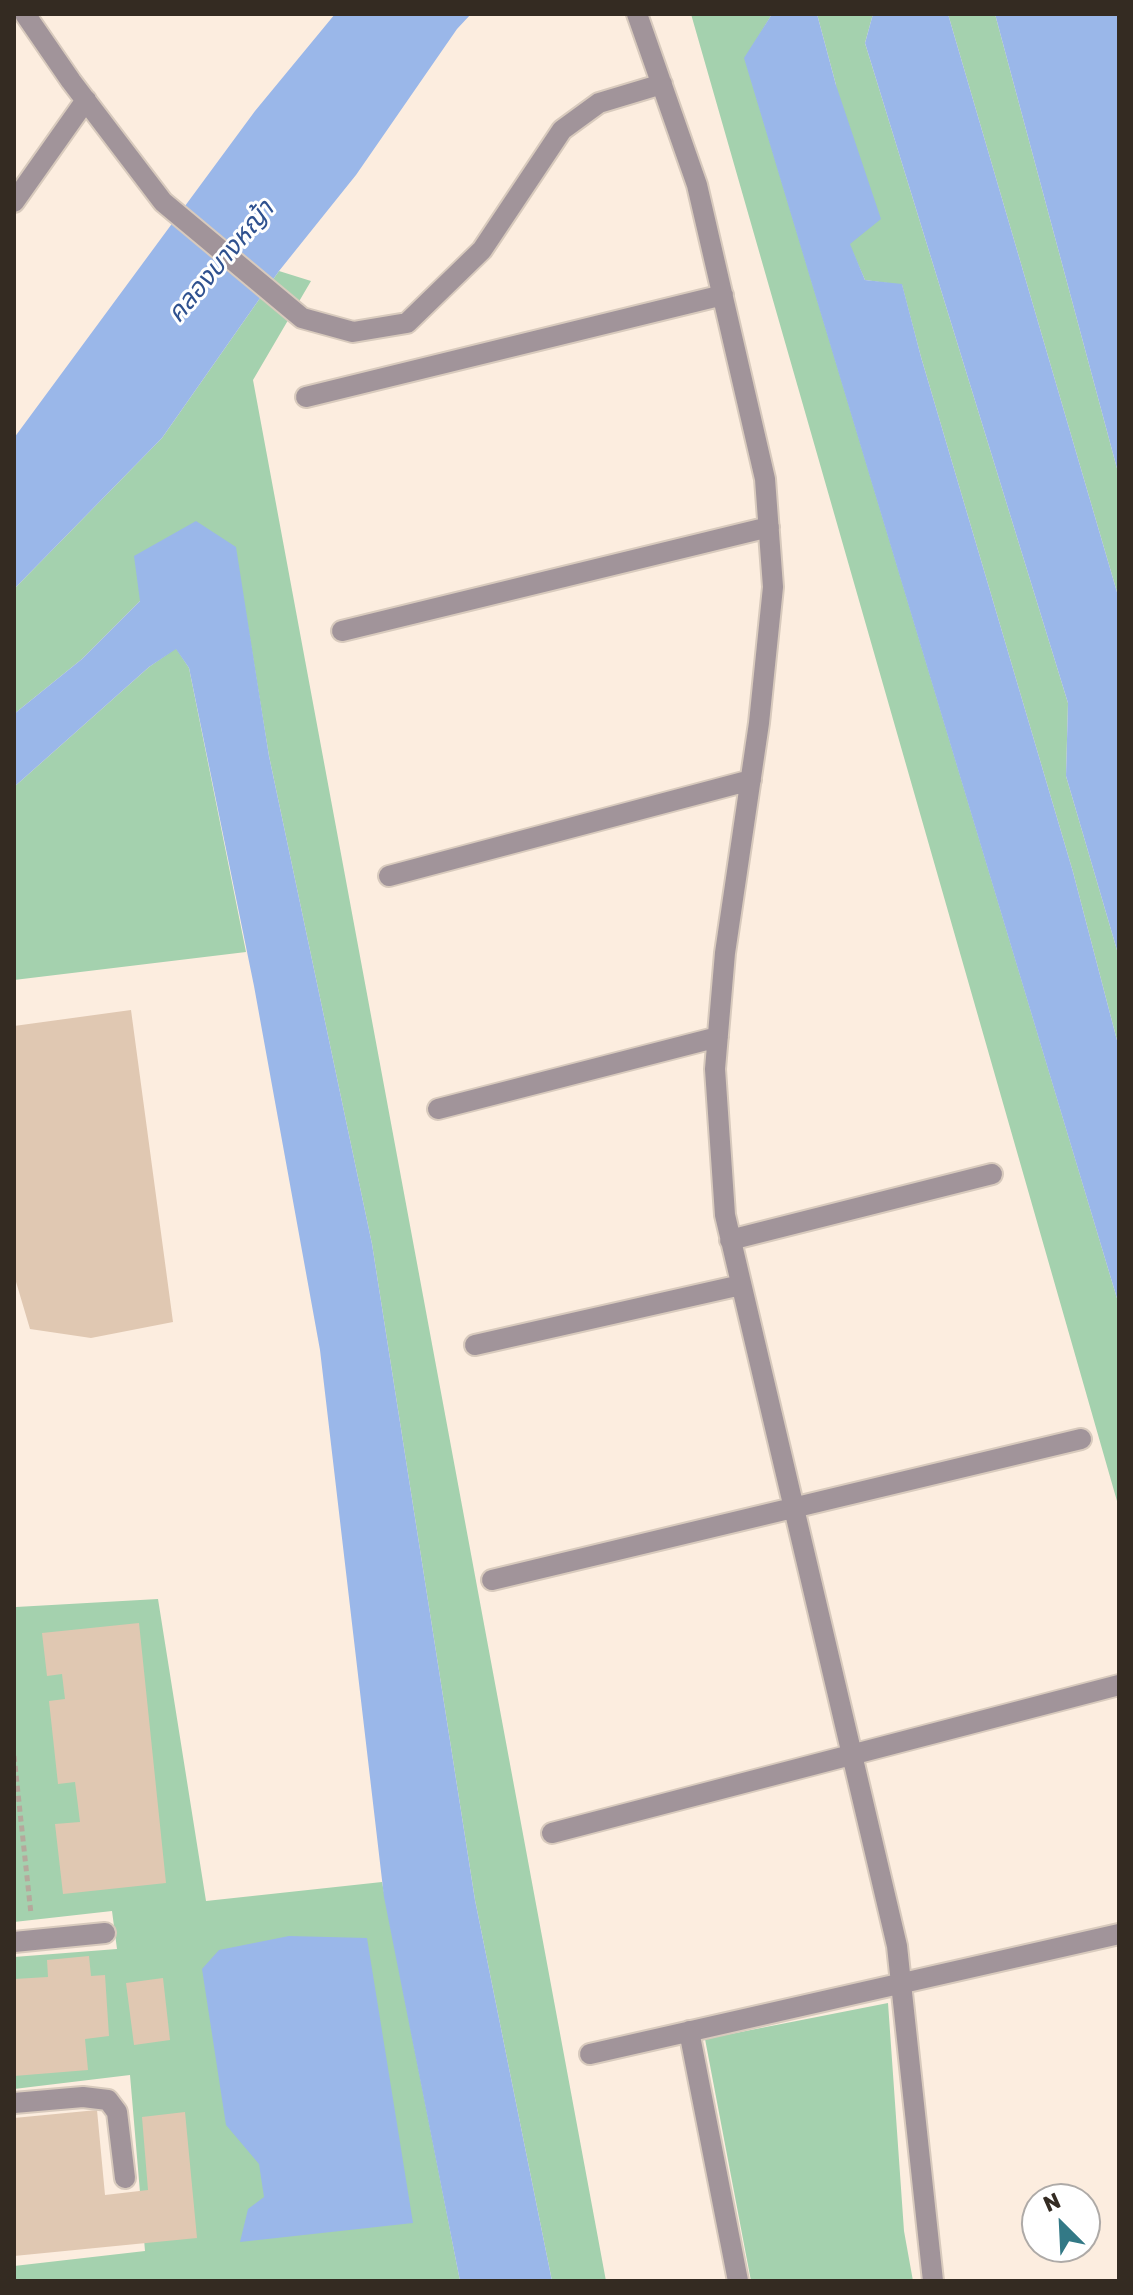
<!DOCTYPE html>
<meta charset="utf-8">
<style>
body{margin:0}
#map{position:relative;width:1133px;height:2295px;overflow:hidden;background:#fceddf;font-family:Rubik,sans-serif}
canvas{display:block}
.frame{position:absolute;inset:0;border:16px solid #342b22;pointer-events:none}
.north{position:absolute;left:1021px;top:2183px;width:80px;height:80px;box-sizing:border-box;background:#fff;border:2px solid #aeaaa7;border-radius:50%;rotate:336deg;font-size:22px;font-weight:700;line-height:32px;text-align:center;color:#342b22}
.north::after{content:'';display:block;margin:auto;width:28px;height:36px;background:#337986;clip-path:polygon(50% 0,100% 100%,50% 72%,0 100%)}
</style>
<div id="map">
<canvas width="1133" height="2295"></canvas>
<div class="frame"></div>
<div class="north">N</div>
</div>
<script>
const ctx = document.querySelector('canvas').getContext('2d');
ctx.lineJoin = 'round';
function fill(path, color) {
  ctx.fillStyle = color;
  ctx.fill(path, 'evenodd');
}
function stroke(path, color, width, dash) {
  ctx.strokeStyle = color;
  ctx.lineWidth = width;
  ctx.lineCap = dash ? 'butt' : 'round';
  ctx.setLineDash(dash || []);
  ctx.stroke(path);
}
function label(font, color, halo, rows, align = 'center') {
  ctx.font = font + ' Rubik,"Noto Sans Thai",sans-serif';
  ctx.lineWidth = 6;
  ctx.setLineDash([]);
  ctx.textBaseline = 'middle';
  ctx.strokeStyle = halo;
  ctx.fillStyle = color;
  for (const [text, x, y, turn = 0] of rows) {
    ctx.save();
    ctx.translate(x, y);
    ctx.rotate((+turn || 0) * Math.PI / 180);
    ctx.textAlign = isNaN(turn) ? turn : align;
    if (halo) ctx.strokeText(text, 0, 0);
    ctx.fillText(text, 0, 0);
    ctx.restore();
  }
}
const green = new Path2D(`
 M691 14H772L745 59 1119 1305V1508Z
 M817 14H873L865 43 1068 703 1066 776 1119 957V1048L1073 872 921 357 902 285 865 280 849 244 836 85Z
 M948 14H995L1119 476V599Z
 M279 271 311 281 253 380 606 2281H552L475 1900 372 1244 269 756 235 547 140 601 82 659 14 714V589L162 438Z
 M176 648 189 668 246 952 14 980V787L149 667Z
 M14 1598 16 1607 158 1599 206 1901 382 1882 460 2281H14V2266L145 2251 130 2075 14 2089V1957L117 1949 112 1911 14 1922Z
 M888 2003 904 2231 913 2281H751L705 2039Z`);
const water = new Path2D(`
 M335 14H471L457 29 356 175 279 271 162 438 14 589V438L255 111Z
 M772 14H817L836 85 881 219 850 244 865 280 902 284 921 357 1073 872 1119 1048V1305L744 58Z
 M873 14H948L1119 599V957L1066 776 1068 703 865 43Z
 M995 14H1119V476Z
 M196 521 236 547 269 756 372 1244 475 1900 552 2281H460L384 1897 320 1350 254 986 189 668 176 649 149 667 14 787V714L82 659 140 601 134 556Z
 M289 1936 367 1938 413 2223 240 2242 248 2209 264 2197 259 2164 226 2125 202 1969 219 1950Z`);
const building = new Path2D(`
 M131 1010 173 1322 91 1338 30 1329 14 1275V1026Z
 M139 1623 166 1883 63 1894 55 1824 80 1822 75 1782 58 1784 49 1701 65 1699 62 1674 47 1676 42 1633Z
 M89 1956 91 1976 105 1975 109 2036 85 2039 88 2070 14 2076V1979L48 1977 47 1960Z
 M163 1978 170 2040 134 2045 126 1983Z
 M97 2110 105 2195 148 2190 142 2117 185 2112 197 2238 14 2256V2118Z`);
const path = new Path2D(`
 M14 1756 31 1914`);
const minor = new Path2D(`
 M25 14 71 81 163 202 302 318 353 332 407 323 482 250 562 130 599 103 662 84
 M637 14 697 185 765 479 773 587 759 723 725 953 715 1069 725 1215 897 1946 933 2281
 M14 202 86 100
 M306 397 723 295
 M342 631 769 527
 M389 876 751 780
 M438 1109 718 1037
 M730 1240 992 1174
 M475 1345 741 1285
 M492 1580 1081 1439
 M552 1833 1119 1685
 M14 1942 105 1933
 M689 2031 738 2281
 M590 2054 1119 1934
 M14 2103 83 2097 108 2100 117 2112 125 2178`);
const waterNames = [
 ["คลองบางหญ้า",221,262,-50]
];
fill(green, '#a4d1ae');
fill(water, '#9ab7e9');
fill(building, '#e0c8b2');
stroke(minor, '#d8cabd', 24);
stroke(path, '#b5a89c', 5, [6, 4]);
stroke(minor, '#a1949a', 20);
label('italic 26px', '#2f518f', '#fff', waterNames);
</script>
